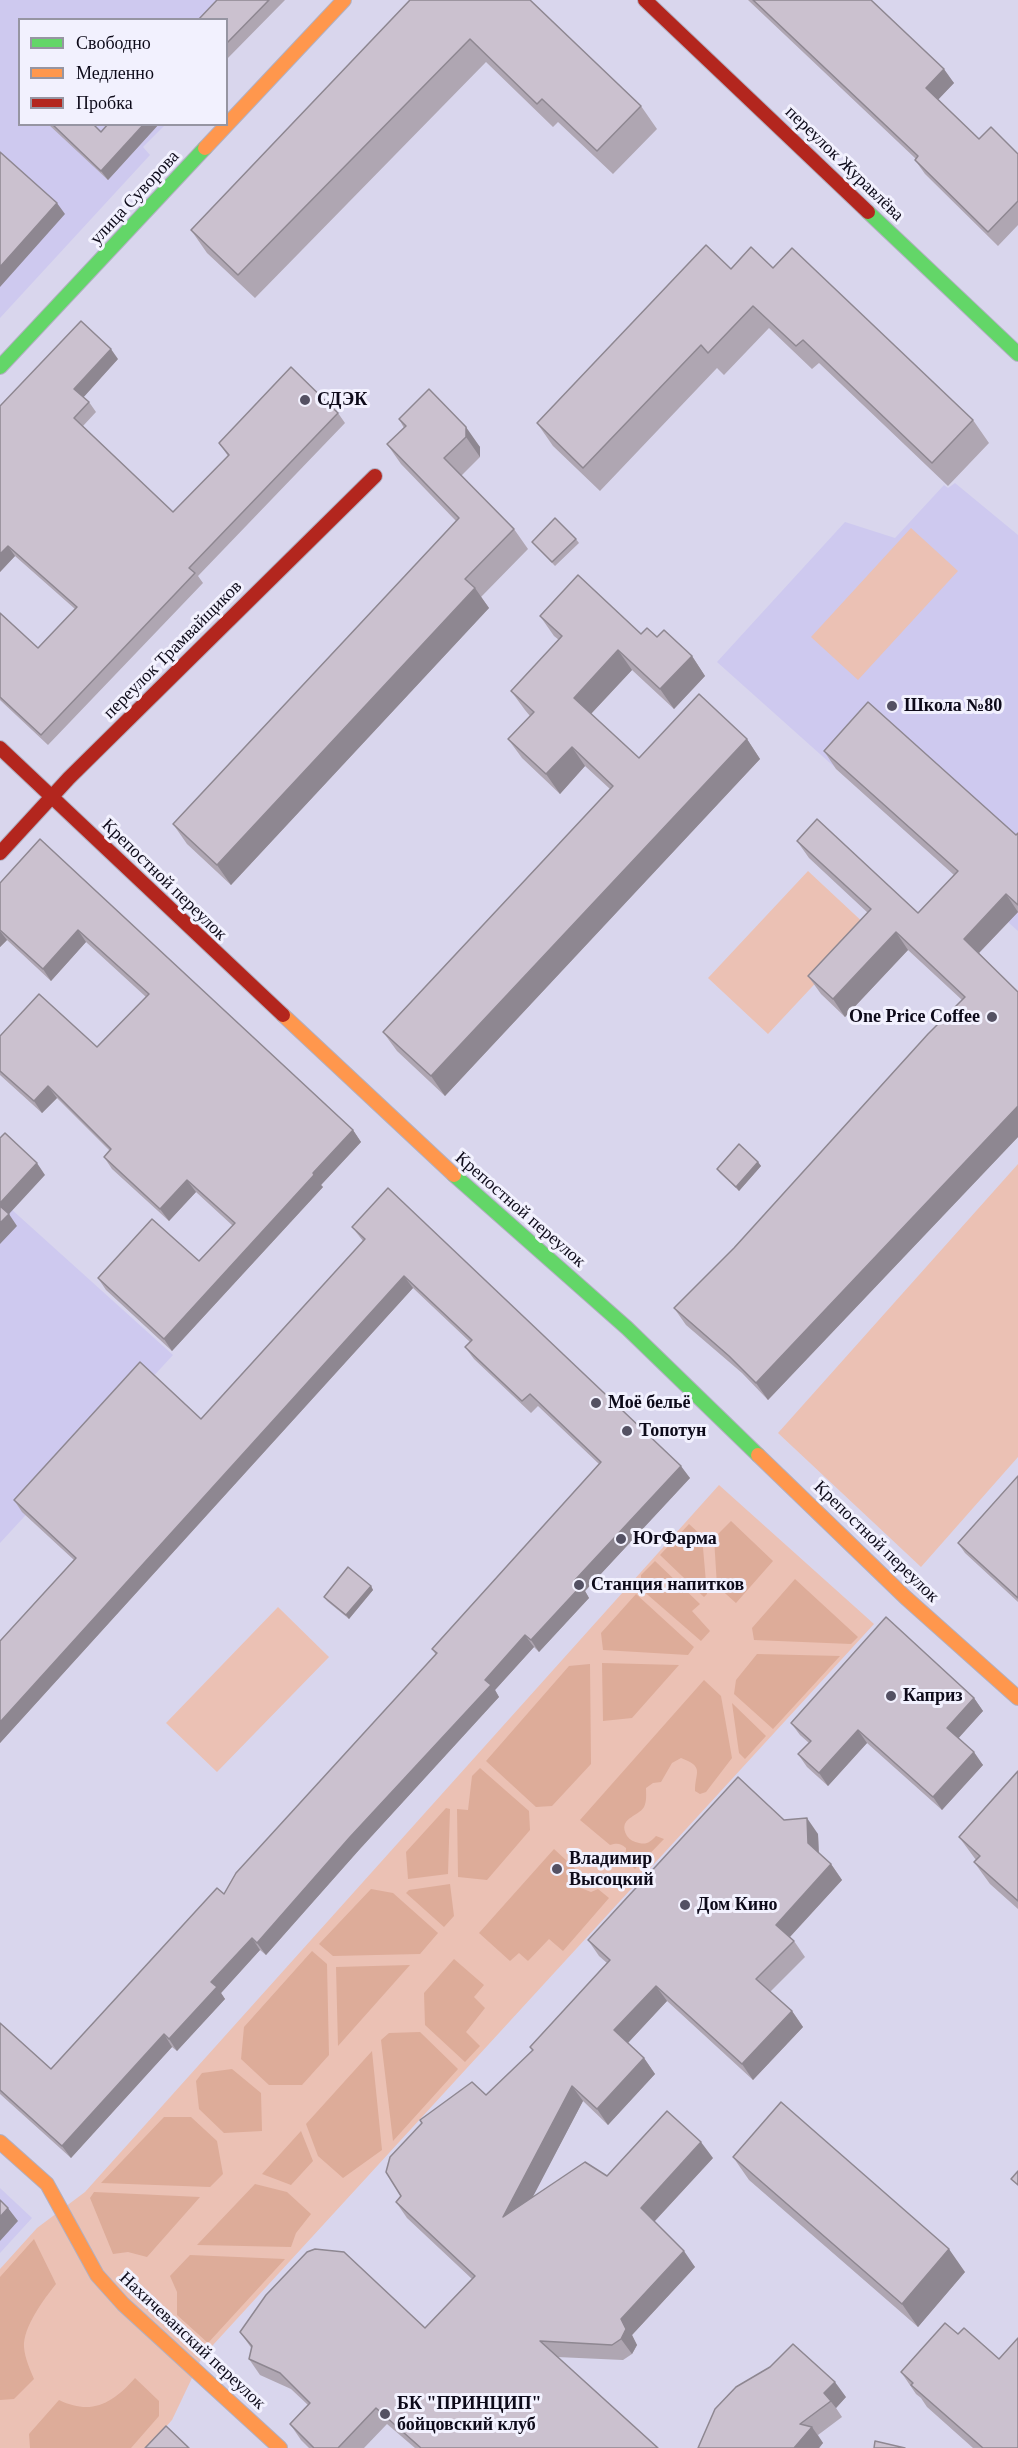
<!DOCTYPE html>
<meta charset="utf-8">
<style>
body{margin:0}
#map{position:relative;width:1018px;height:2448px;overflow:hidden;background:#d9d6ed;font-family:"Times New Roman",serif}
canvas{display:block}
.legend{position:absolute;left:18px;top:18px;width:210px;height:108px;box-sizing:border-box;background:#f2f1fe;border:2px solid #9695a2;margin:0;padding:8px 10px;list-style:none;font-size:18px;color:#0d0a19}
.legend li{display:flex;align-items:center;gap:12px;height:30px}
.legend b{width:30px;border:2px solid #9695a2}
</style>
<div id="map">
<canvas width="1018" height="2448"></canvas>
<ul class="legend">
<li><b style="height:8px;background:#63d668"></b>Свободно</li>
<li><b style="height:8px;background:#ff974d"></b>Медленно</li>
<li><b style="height:8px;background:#b3261e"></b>Пробка</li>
</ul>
</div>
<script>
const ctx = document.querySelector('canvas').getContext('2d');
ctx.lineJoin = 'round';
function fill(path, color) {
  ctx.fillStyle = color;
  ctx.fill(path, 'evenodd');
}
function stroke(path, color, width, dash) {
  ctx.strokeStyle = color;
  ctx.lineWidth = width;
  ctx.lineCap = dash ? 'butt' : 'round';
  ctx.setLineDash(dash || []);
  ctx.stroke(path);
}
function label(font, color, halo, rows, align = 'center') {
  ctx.font = font + ' "Times New Roman",serif';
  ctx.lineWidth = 6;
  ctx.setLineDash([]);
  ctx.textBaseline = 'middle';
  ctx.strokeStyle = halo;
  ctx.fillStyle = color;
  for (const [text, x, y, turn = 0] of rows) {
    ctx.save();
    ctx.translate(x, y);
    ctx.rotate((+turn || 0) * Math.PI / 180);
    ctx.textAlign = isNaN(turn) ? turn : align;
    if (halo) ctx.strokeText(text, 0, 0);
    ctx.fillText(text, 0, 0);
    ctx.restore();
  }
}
const built = new Path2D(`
 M0 0H285L226 20H20V124L165 125 143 147 150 155 0 318Z
 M955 483 1018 535V931L717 662 845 522 895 538 944 485 948 488Z
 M0 1199 173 1355 0 1543Z
 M0 2188 32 2218 0 2253Z`);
const green = new Path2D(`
 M911 528 958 571 858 680 811 637Z
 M808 871 868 927 768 1034 708 978Z
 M1018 1164V1457L921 1567 778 1433Z
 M719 1485 874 1624 202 2357 172 2420 147 2448H0V2269L37 2228 85 2192Z
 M278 1607 329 1657 217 1772 166 1723Z`);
const forest = new Path2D(`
 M731 1521 773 1561 736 1603 717 1586 714 1538Z
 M689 1524 702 1536 707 1594 704 1597 660 1555Z
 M655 1561 700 1604 692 1611 710 1631 701 1641 641 1589V1575Z
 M795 1579 858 1637 851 1644 754 1640 752 1628Z
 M636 1594 694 1647 688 1655 603 1650 601 1633Z
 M757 1654 840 1656 773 1729 734 1694 736 1680Z
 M602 1663 679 1665 632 1718 603 1721Z
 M590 1664 591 1764 552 1806 536 1807 486 1761 569 1666Z
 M704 1680 721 1696 732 1758 706 1792 700 1794 695 1791C695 1772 705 1767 681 1758L672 1763 661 1782 653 1783 646 1788C646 1794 647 1801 644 1807 638 1817 617 1818 627 1836 630 1840 634 1842 639 1843 647 1845 650 1842 656 1836L664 1839 635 1869 626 1860V1848C620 1843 617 1843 610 1845L580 1820Z
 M732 1703 766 1736 745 1759 739 1753Z
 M480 1768 529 1811 530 1830 487 1880 458 1877 457 1809 468 1810 472 1776Z
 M446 1808 450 1809 448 1874 408 1879 406 1852Z
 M554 1849 581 1874 579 1882 581 1888 591 1892 598 1889 609 1898 563 1951 549 1939 528 1961 519 1953 510 1961 479 1933Z
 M450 1884 454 1916 444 1927 406 1893 409 1890Z
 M371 1889 393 1893 438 1933 420 1954 333 1956 319 1944Z
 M312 1951 327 1964 329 2055 302 2085H269L241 2059 244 2027Z
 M454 1959 484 1985 474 1997 485 2008 466 2032 480 2046 465 2062 425 2025 424 1993Z
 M410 1965 338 2046 336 1967Z
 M420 2032 458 2069 393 2141 381 2040 389 2033Z
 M372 2051 382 2150 343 2178 318 2156 306 2124Z
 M232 2069 261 2093 262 2131 224 2133 199 2109 196 2081 202 2073Z
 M164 2117H191L217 2141 223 2174 210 2187 101 2183Z
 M301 2131 313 2161 291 2185 262 2174Z
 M255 2184 287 2192 311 2214 296 2233 291 2247 197 2245Z
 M94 2192 200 2197 147 2257 128 2252 113 2254 90 2198Z
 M34 2239 56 2284C44 2299 23 2327 24 2347 25 2359 30 2369 34 2379L14 2399 0 2400V2277Z
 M190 2255 285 2259 208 2343 177 2315V2292L170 2276Z
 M135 2378 159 2401V2416L131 2448H30L29 2434 59 2400C92 2416 113 2403 135 2378Z`);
const fast = new Path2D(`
 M868 212 1018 354
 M0 367 205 148
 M454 1175 627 1328 758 1455`);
const slow = new Path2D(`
 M205 148 344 0
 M283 1015 454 1175
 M758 1455 905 1597 1018 1698
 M0 2142 47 2184 97 2275 123 2304 280 2448`);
const jam = new Path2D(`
 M645 0 868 212
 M0 748 283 1015
 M0 853 69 778 375 476`);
const wall = new Path2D(`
 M217 0H285L226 60V20Z
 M410 0 641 106 657 129 613 174 558 122 553 127 486 62 255 298 207 253 191 230Z
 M748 0H871L954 83 938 99 979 139 1018 154V225L998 246 925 174 915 160 916 159Z
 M48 124H93L101 132 108 124H159L108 180Z
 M773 268 973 420 989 443 948 486 819 363 812 369 769 328 724 375 717 368 600 491 553 446 537 423 731 269Z
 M118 359 83 397 89 402 96 412 83 426 173 512 228 456 219 443 338 413 345 423 198 576 203 583 48 745 0 700V613L38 648 75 609 15 556 0 572V406Z
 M429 389 480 447V457L461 476 514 529 528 549 481 597 489 608 231 885 187 844 173 824 456 521 401 464 387 444 404 428 399 419Z
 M576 539 579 543 555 566 532 542Z
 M540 616 657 637 692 656 705 676 674 709 632 670 591 714 639 758 747 739 760 759 445 1096 397 1051 383 1032 610 789 585 766 560 794 522 758 508 739 530 716 525 710 511 691 559 640 554 636Z
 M824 751 1016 835 1018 833V912L979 953 1018 992V1137L768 1400 742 1373 686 1325 674 1308 734 1248 962 1000 908 950 845 1017 821 994 808 976 868 913 809 858 797 841 918 913 954 875 836 769Z
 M40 839 353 1130 361 1142 321 1185 323 1187 172 1351 106 1290 98 1278 199 1261 233 1226 196 1192 169 1221 112 1169 104 1157 110 1151 57 1098 42 1113 0 1075V1036L97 1047 146 997 86 942 51 981 7 940 0 947V883Z
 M758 1162 761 1166 739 1191 720 1173 717 1169Z
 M352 1227 690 1478 585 1591 589 1598 539 1652 534 1647 495 1690 499 1697 359 1850 266 1955 260 1950 221 1993 225 1999 177 2051 172 2047 71 2158 0 2094V2023L51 2069 224 1894 436 1655 432 1649 599 1464 538 1406 531 1413 474 1359 465 1347 470 1342 413 1288 0 1743V1641L74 1560 22 1512 14 1500 201 1419 363 1241Z
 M1018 1476V1602L965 1553 958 1543Z
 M371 1586 373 1590 349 1619 327 1601 324 1597Z
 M974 1698 983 1711 958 1738 983 1765 942 1810 867 1743 828 1786 807 1767 798 1754 809 1743 800 1735 791 1723Z
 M1018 1771V1909L990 1884 974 1862 976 1860 959 1837Z
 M784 1820 818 1834 819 1853 831 1864 842 1880 790 1937 794 1941 805 1957 770 1992 792 2011 803 2027 753 2080 667 2001 628 2043 644 2058 655 2074 608 2125 583 2101 532 2197 607 2176 713 2158 654 2222 695 2267 632 2335 637 2345 632 2354 623 2360 557 2357 658 2448H415L387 2424 364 2448H309L301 2440 290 2424 308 2405 291 2389 260 2375 249 2359 252 2349 240 2332 425 2328 472 2279 407 2218 396 2202 486 2095 533 2051 530 2047 607 1963 599 1956 588 1940Z
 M733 2157 965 2272 918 2327 749 2180Z
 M901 2372 1018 2448H973L927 2407 921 2398 916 2394Z
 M846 2397 836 2408 842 2417 818 2435 823 2443 819 2448H698L715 2409Z`);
const shadedWall = new Path2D(`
 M944 69 954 83 936 102 926 88Z
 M144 124H159L108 180 101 171Z
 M57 203 65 214 0 287V267Z
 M111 349 118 359 82 399 74 389Z
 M466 427 480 447V457L466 437Z
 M8 546 15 556 0 572V554Z
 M475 588 489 608 231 885 217 865Z
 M618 650 632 670 588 717 574 698Z
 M692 656 705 676 674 709 660 689Z
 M747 739 760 759 445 1096 431 1076Z
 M572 747 585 766 560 794 546 774Z
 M1006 894 1018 912 976 956 964 939Z
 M78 930 86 942 51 981 43 969Z
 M0 931 7 940 0 947Z
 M896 932 908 950 845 1017 833 999Z
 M48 1086 57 1098 42 1113 34 1101Z
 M1018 1106V1137L768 1400 756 1383Z
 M353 1130 361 1142 321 1185 323 1187 172 1351 164 1339 313 1173Z
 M758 1162 761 1166 739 1191 736 1187Z
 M37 1163 45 1175 9 1214 17 1226 0 1244V1203Z
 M187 1180 196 1192 169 1221 160 1209Z
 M404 1276 413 1288 0 1743V1722Z
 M681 1466 690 1478 585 1591 589 1598 539 1652 531 1640 575 1580Z
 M371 1586 373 1590 349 1619 346 1615Z
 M525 1635 534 1647 495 1690 499 1697 359 1850 266 1955 257 1943 485 1680Z
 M974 1698 983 1711 956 1741 947 1728Z
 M858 1730 867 1743 828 1786 819 1773Z
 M974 1752 983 1765 942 1810 933 1797Z
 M807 1818 818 1834 819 1859 808 1843Z
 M831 1864 842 1880 787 1940 776 1925Z
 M252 1938 260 1950 221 1993 225 1999 177 2051 169 2039 211 1982Z
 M656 1986 667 2001 625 2046 614 2030Z
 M792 2011 803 2027 753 2080 742 2064Z
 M164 2034 172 2047 71 2158 62 2146Z
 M644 2058 655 2074 608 2125 597 2109Z
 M572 2086 583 2101 514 2233 503 2217Z
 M701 2142 713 2158 652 2224 641 2208Z
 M8 2208 18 2221 0 2241V2217Z
 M949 2249 965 2272 918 2327 902 2304Z
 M684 2251 695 2267 632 2335 637 2345 632 2354 621 2339V2319Z
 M835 2382 846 2397 836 2408 824 2393Z
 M812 2427 823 2443 819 2448H794Z`);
const building = new Path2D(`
 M217 0H269L226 44V20H198Z
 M410 0H530L641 106 597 151 542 99 537 104 470 39 238 275 191 230Z
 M753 0H871L944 69 926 88 979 139 991 127 1018 154V201L988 232 915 160 918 156Z
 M52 124H93L101 132 108 124H144L101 171Z
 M0 152 57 203 0 267Z
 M706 245 731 269 751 247 773 268 792 248 973 420 932 463 803 340 796 346 753 306 708 353 701 345 583 468 537 423Z
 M81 321 111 349 74 389 89 402 74 418 173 512 229 455 219 443 291 367 338 413 189 568 195 573 41 735 0 697V613L38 648 77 607 8 546 0 554V406Z
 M429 389 466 427V437L444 458 514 529 465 579 475 588 217 865 173 824 459 518 387 444 406 426 399 419Z
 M555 518 576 539 552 562 532 542Z
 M578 575 641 634 647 628 657 637 664 630 692 656 660 689 618 650 574 698 639 758 699 694 747 739 431 1076 383 1032 613 786 572 747 546 774 508 739 534 712 511 691 562 636 540 616Z
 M868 702 1016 835 1018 833V905L1006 894 964 939 1018 992V1106L756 1383 729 1356 674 1308 734 1248 928 1034 965 997 896 932 833 999 808 976 871 909 797 841 817 819 918 913 958 871 824 751Z
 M40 839 353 1130 313 1173 314 1175 164 1339 98 1278 152 1219 199 1261 235 1223 187 1180 160 1209 104 1157 111 1149 48 1086 34 1101 0 1071V1036L39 994 97 1047 149 994 78 930 43 969 0 930V883Z
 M5 1133 37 1163 0 1203V1138Z
 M739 1144 758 1162 736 1187 717 1169Z
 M388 1188 681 1466 575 1580 581 1586 531 1640 525 1635 485 1680 491 1685 350 1837 257 1943 252 1938 211 1982 217 1987 169 2039 164 2034 62 2146 0 2090V2023L51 2069 217 1888 224 1894 236 1873 437 1653 432 1649 601 1462 530 1394 522 1401 465 1347 472 1340 404 1276 0 1722V1641L76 1558 14 1500 140 1362 201 1419 365 1239 352 1227Z
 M0 1206 9 1214 0 1223Z
 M1018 1476V1598L958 1543Z
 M348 1567 371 1586 346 1615 324 1597Z
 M886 1617 974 1698 947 1728 974 1752 933 1797 858 1730 819 1773 798 1754 811 1741 791 1723Z
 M1018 1771V1901L974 1862 980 1856 959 1837Z
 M738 1777 784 1820 807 1818 808 1843 831 1864 776 1925 794 1941 756 1979 792 2011 742 2064 656 1986 614 2030 644 2058 597 2109 572 2086 503 2217 585 2162 607 2176 667 2111 701 2142 641 2208 684 2251 621 2319 626 2329 621 2339 612 2345 540 2341 658 2448H421L376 2408 338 2448H314L290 2424 310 2403 280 2373 249 2359 252 2346 240 2332 266 2295 307 2252 315 2249 344 2252 425 2328 475 2276 396 2202 401 2196 386 2172 390 2157 422 2123 420 2120 472 2082 486 2095 533 2050 530 2047 610 1960 588 1940Z
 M781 2102 949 2249 902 2304 733 2157Z
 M1018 2171V2185L1011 2179Z
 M0 2200 8 2208 0 2217Z
 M945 2323 958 2334 964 2328 999 2359 1018 2338V2448H983L911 2385 913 2383 901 2372Z
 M793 2344 835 2382 824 2393 831 2401 800 2424 812 2427 794 2448H698L715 2409 736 2387 770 2367Z
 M166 2426 189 2448H145Z
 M875 2441 905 2448H874Z`);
const markers = [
 [305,400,6,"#545163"],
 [892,706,6,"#545163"],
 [992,1017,6,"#545163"],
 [596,1403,6,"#545163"],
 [627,1431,6,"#545163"],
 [621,1539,6,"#545163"],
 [579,1585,6,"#545163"],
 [891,1696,6,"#545163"],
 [557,1869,6,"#545163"],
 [685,1905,6,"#545163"],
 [385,2414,6,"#545163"]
];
const streetNames = [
 ["переулок Журавлёва",844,164,44],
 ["улица Суворова",135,198,-47],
 ["переулок Трамвайщиков",173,650,-45],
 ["Крепостной переулок",164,880,44],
 ["Крепостной переулок",520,1210,41],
 ["Крепостной переулок",876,1542,44],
 ["Нахичеванский переулок",192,2341,43]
];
const poiNames = [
 ["СДЭК",317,400],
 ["Школа №80",904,706],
 ["One Price Coffee",980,1017,"right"],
 ["Моё бельё",608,1403],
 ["Топотун",639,1431],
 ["ЮгФарма",633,1539],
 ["Станция напитков",591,1585],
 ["Каприз",903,1696],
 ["Владимир",569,1859],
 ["Высоцкий",569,1880],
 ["Дом Кино",697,1905],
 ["БК \"ПРИНЦИП\"",397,2404],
 ["бойцовский клуб",397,2425]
];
fill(built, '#cec9ef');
fill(green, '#ebc1b4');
fill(forest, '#ddac99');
stroke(fast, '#b1afc1', 16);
stroke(slow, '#b1afc1', 16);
stroke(jam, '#b1afc1', 16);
stroke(fast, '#63d668', 14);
stroke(slow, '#ff974d', 14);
stroke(jam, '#b3261e', 14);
fill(wall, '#afa6b2');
fill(shadedWall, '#8e8791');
fill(building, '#cbc1cf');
stroke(building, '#8e8791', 1.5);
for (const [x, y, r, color] of markers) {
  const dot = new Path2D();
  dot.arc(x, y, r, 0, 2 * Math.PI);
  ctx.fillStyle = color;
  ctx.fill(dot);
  stroke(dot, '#f2f1fe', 2);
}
label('18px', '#0d0a19', '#f2f1fe', streetNames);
label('bold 18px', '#0d0a19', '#f2f1fe', poiNames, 'left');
</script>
